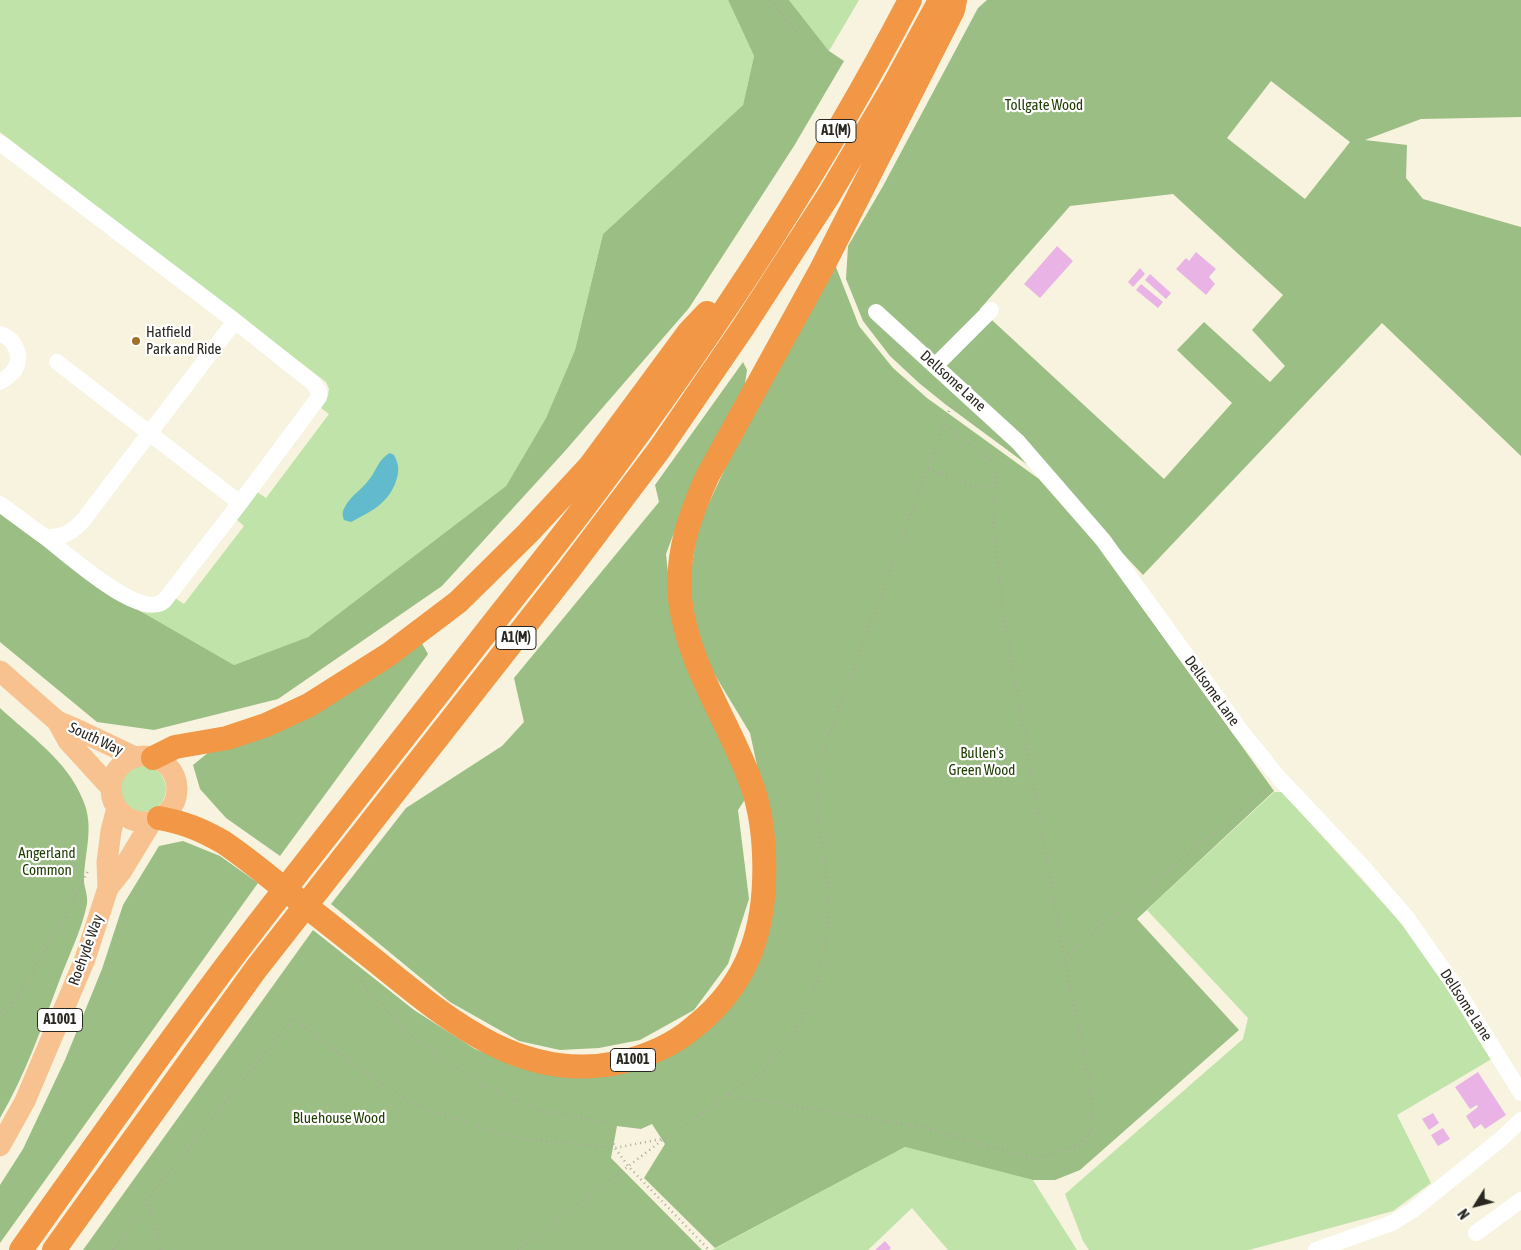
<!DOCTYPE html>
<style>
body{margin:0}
#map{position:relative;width:1521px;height:1250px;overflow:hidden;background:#f7f3de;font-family:"Asap Condensed",sans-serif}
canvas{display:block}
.north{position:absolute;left:1451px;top:1180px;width:50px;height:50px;-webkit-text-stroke:4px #fff;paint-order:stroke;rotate:234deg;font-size:14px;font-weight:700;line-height:20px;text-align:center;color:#292720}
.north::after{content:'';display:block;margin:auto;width:18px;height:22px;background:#292720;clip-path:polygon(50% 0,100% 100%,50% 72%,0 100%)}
</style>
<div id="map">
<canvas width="1521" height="1250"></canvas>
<div class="north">N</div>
</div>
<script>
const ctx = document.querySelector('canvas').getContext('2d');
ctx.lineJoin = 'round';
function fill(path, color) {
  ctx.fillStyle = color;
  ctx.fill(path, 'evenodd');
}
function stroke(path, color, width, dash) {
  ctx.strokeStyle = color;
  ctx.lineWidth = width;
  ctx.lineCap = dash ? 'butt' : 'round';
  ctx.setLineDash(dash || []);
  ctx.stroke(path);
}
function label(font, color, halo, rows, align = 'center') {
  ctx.font = font + ' "Asap Condensed",sans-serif';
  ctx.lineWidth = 4.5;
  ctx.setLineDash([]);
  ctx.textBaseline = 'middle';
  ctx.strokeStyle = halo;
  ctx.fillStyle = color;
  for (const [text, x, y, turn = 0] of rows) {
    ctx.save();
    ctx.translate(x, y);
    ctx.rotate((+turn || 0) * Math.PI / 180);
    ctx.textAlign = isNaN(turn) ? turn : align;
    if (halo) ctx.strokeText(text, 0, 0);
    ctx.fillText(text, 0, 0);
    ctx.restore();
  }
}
const green = new Path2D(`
 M0 0H728L754 56 743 105 603 234 575 350 546 418 506 486 308 637 234 665 142 612C158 614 165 611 175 598L184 604 244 526 236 519 257 492 266 498 329 414 321 408 328 396 329 389 326 382 0 132Z
 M789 0H859L829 51Z
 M120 789a23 23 0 1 1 46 0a23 23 0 1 1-46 0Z
 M1274 792H1282L1413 936 1495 1057 1397 1115 1431 1183 1393 1211 1249 1250H1089L1083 1241 1065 1194 1243 1039 1248 1018 1147 910Z
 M905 1147 1033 1180 1077 1250H948L912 1208 868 1250H712Z`);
const forest = new Path2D(`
 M728 0H789L829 51 844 61 794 146 689 308 565 451 442 586 278 699 154 730 97 722 0 642V513L112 597 142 612 234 665 308 637 506 486 546 418 575 350 603 234 743 105 754 56Z
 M987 0H1521V117L1421 119 1365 140 1407 145 1406 178 1423 199 1521 227V456L1382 323 1143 575 1067 494 945 404 919 383 890 356 863 321 846 279 848 246 883 186 978 8ZM1271 81 1350 142 1305 199 1227 138ZM1173 194 1283 295 1252 330 1285 366 1270 382 1204 322 1177 350 1232 403 1164 479 980 309 1070 206Z
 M834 262 859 326 893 368 927 398 1039 479 1099 547 1274 791 1137 919 1239 1030 1080 1170 1055 1180H1033L905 1147 715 1248 644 1178 665 1144 652 1124 641 1129 617 1126 611 1158 702 1250H83L313 930 414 1010 475 1049 521 1067 655 1060 752 974 774 844 750 733 701 652 689 585 698 526 755 405Z
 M743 362 747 370 744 391 693 482 666 554 673 621 746 798 738 810 749 899 728 964 694 1010 640 1040 599 1048 560 1050 519 1041 450 1002 331 904 406 808 502 746 524 722 514 678 659 502 655 485Z
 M420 640 428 654 280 856 226 818 200 789 193 765 214 748Z
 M0 708C30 736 67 760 83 800 95 828 84 852 84 882 85 889 88 897 87 904 82 929 69 955 60 979 42 1026 26 1074 0 1118Z
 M183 841 220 856 258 883 0 1243V1185L23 1149 65 1060 102 969 123 905 159 846Z`);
const water = new Path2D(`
 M390 453 394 455C400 466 399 473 395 484 386 505 370 512 351 522L344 520C342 515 342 511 346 505 351 496 361 490 368 481 376 472 378 459 390 453Z`);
const building = new Path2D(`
 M1057 246 1073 261 1040 298 1024 284Z
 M1196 252 1216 269 1209 277 1215 284 1206 295 1176 269 1186 258 1189 261Z
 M1140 268 1145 274 1133 287 1128 282Z
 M1150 274 1171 293 1166 299 1145 280Z
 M1141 284 1163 302 1158 308 1136 290Z
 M1478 1072 1506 1115 1485 1129 1481 1124 1474 1129 1466 1116 1478 1107 1477 1105 1470 1109 1455 1087Z
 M1433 1113 1439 1123 1429 1130 1422 1119Z
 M1443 1128 1450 1139 1438 1146 1431 1135Z
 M885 1241 891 1248 889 1250H875Z`);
const path = new Path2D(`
 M770 0 806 43
 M928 469C940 472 950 479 962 483 972 487 983 488 994 488
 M1064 957 1267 788
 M361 976 365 988 415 1039 479 1083 539 1110 608 1122 615 1148 628 1166 709 1250
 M0 1013 6 1015 60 926 89 869
 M728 1095 921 1127 1035 1159 1079 1145 1091 1129 1092 1111 1089 1080 1064 957 1005 626 992 514 996 473 993 461 971 446 945 423
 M147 1200 161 1250
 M113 1250 147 1200 293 1018 358 1067 411 1103 462 1121 515 1138 615 1148 666 1138 766 1069 795 1031 814 993 827 938V880L818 819V765L952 403
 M518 1250 664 1139`);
const minor = new Path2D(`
 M0 143 235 321 84 519C73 532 63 538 45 537L0 504
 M876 312 1018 442 1103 540 1241 731 1279 778 1364 868 1407 918 1452 982 1521 1093
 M0 334C16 339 24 358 13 372 9 376 5 379 0 382
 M57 362 240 503
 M936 365 991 310
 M45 537C66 553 140 621 164 601L240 503 319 397V392L313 383 235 321
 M1476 1233 1521 1200
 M1316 1250 1392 1223 1413 1210 1501 1139 1521 1120`);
const major = new Path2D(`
 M0 671 57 721 68 741 111 788
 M57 721 76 729 135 757
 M111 789a33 33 0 1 1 66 0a33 33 0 1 1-66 0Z
 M108 888 121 872 152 821
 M0 1146 25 1101 85 959 108 888 107 862 111 831 117 808`);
const highway = new Path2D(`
 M153 758 175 747 227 738 266 725 309 705 388 655 458 602 528 533 590 466 689 332 707 313
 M159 818C185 823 200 829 223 842 244 856 263 872 282 887 312 911 343 935 373 959 444 1016 518 1083 617 1063 645 1057 672 1046 694 1027 751 982 767 924 764 854 763 829 759 803 750 780 727 718 688 666 680 599 676 554 689 517 707 477L822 268 953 10 955 0
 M21 1250C103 1135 184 1019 271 907 345 812 420 717 495 621 528 579 562 537 594 494 711 338 820 173 910 0
 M54 1250 256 969 568 571 659 450 744 326 829 195 894 85 938 4`);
const markers = [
 [136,341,5,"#a46f29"]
];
const shields = [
 [836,131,40],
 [516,638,40],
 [60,1020,45],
 [633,1060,45]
];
const shieldNames = [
 ["A1(M)",836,131],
 ["A1(M)",516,638],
 ["A1001",60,1020],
 ["A1001",633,1060]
];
const parkNames = [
 ["Tollgate Wood",1044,105],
 ["Bullen's",982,753],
 ["Green Wood",982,770],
 ["Angerland",47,853],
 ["Common",47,870],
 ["Bluehouse Wood",339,1118]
];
const poiNames = [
 ["Hatfield",146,332],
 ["Park and Ride",146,349]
];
const streetNames = [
 ["Dellsome Lane",953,381,42],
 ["Dellsome Lane",1212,691,54],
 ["South Way",96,739,25],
 ["Roehyde Way",86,950,-70],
 ["Dellsome Lane",1466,1005,57]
];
fill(green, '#bfe3a8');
fill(forest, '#9bbe84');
fill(water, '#61bbcc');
fill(building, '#e9b4e5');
stroke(path, '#aca999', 2.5, [1, 4]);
stroke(minor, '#fff', 16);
stroke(major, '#f7c190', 21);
stroke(highway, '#f19746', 24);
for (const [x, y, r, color] of markers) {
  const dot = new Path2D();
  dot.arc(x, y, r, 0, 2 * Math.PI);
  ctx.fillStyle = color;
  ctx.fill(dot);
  stroke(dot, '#fff', 2);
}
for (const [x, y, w] of shields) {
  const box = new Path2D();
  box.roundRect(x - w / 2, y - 11.5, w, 23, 4);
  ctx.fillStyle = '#fff';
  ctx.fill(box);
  stroke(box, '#292720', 1);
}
label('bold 14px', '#292720', null, shieldNames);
label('15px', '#1e3d00', '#fff', parkNames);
label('15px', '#292720', '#fff', poiNames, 'left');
label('15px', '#292720', '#fff', streetNames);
</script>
